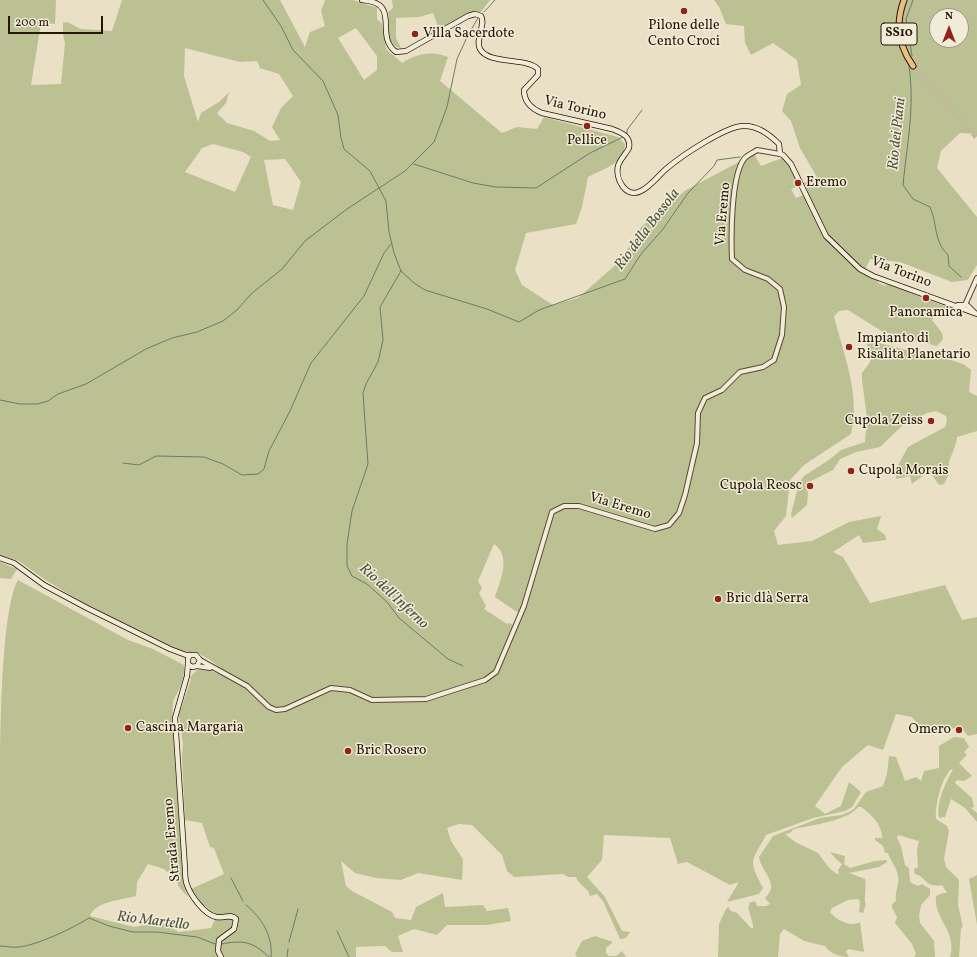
<!DOCTYPE html>
<meta charset="utf-8">
<style>
body{margin:0}
#map{position:relative;width:977px;height:957px;overflow:hidden;background:#eae0c5;font-family:Vollkorn,serif}
canvas{display:block}
.north{position:absolute;left:929px;top:8px;width:40px;height:40px;box-sizing:border-box;background:#f1ebd9;border:1px solid #a09683;border-radius:50%;rotate:0deg;font-size:11px;font-weight:700;line-height:16px;text-align:center;color:#271702}
.north::after{content:'';display:block;margin:auto;width:14px;height:18px;background:#8f2418;clip-path:polygon(50% 0,100% 100%,50% 72%,0 100%)}
.scale{position:absolute;left:8px;top:16px;width:95px;height:18px;box-sizing:border-box;border:2px solid #271702;border-top:0;padding-left:5px;font-size:12px;line-height:14px;white-space:nowrap;color:#271702;-webkit-text-stroke:3px #f1ebd9;paint-order:stroke}
</style>
<div id="map">
<canvas width="977" height="957"></canvas>
<div class="north">N</div>
<div class="scale">200 m</div>
</div>
<script>
const ctx = document.querySelector('canvas').getContext('2d');
ctx.lineJoin = 'round';
function fill(path, color) {
  ctx.fillStyle = color;
  ctx.fill(path, 'evenodd');
}
function stroke(path, color, width, dash) {
  ctx.strokeStyle = color;
  ctx.lineWidth = width;
  ctx.lineCap = dash ? 'butt' : 'round';
  ctx.setLineDash(dash || []);
  ctx.stroke(path);
}
function label(font, color, halo, rows, align = 'center') {
  ctx.font = font + ' Vollkorn,serif';
  ctx.lineWidth = 3;
  ctx.setLineDash([]);
  ctx.textBaseline = 'middle';
  ctx.strokeStyle = halo;
  ctx.fillStyle = color;
  for (const [text, x, y, turn = 0] of rows) {
    ctx.save();
    ctx.translate(x, y);
    ctx.rotate((+turn || 0) * Math.PI / 180);
    ctx.textAlign = isNaN(turn) ? turn : align;
    if (halo) ctx.strokeText(text, 0, 0);
    ctx.fillText(text, 0, 0);
    ctx.restore();
  }
}
const green = new Path2D(`
 M0 0H56L55 24 41 23 31 85 61 84 65 43 63 34V23L67 22 81 29 112 31 122 0H280L305 47 310 32 325 26 321 11 325 0H353L377 8V19L382 24 386 49 402 63C416 54 431 50 448 57L440 81 502 133 517 127 537 129 544 117 618 137 625 144C624 164 603 169 588 177L582 207 576 224 526 233 515 270 522 285 553 305 578 298 621 260 641 227 686 190 754 154 761 166 782 158 790 166 798 186 791 189 796 198 808 193 804 183 817 177 800 148 791 121 782 111 787 94 801 85 797 60 773 43 751 55 745 43 744 26 726 24 719 7 714 0H977V134L960 133 941 151 937 168 977 217V265L968 280 952 282 900 262 870 259 863 274 878 281V283L886 286 887 283C900 288 912 294 925 299 935 303 944 304 954 311L935 314 932 320 942 333 943 339 937 346 917 341 909 337 883 332 848 310 839 311 834 316C843 354 861 394 851 434L804 465 790 480 786 516 774 531 778 545 812 541 849 522 881 516 877 529 885 535 886 540 863 543 859 535 833 552 843 557 870 603 945 585 962 620 977 617V734L968 736 961 728 922 730 912 717 896 714 883 750 868 745 842 767 815 806 825 814 841 806 849 782 861 792 852 807 845 811 813 818 766 835C751 863 748 859 763 888L759 894 727 902 739 882 730 885 687 862 678 864 670 838 604 835 602 860 587 877 605 897 622 931 630 932 626 938 620 939 603 901 597 894 590 896C588 887 578 885 576 877H568L563 874 514 877 507 871 502 855 472 825 459 824 447 828 451 841 463 859 462 880 418 873 401 880 376 878 355 873 341 861 346 886 352 891 392 912 395 918 411 920 416 907 443 893 445 907 483 905 487 911 508 908 511 921 487 925H447L437 935 414 929 398 936 403 952H392L385 946 356 947V957H0C0 903 0 849 0 796 0 752 0 610 18 580L128 640 153 649 184 665C185 678 180 688 174 699 172 703 173 712 172 718L183 882 188 897 179 887 176 879 164 869 148 864 137 882 136 896C121 900 96 901 90 916L134 927 161 922 179 932 211 928 217 915 200 902 191 889 224 874 214 848 210 847 202 823 185 820 182 757 183 744 179 715 191 679 190 677 197 670 207 669 235 681C227 675 221 668 213 662 208 658 202 656 197 652L184 653 90 607 44 579 19 561 0 555ZM937 16H961V40H937ZM356 28 377 56V70L364 80 338 38ZM185 48 240 62 257 61 260 68 279 74 293 96 281 108 272 127 280 140 270 141 254 131 227 123 217 113 226 103 229 92 219 102 201 113 198 122 184 76ZM213 144 243 152 251 157 235 192 185 172 202 148ZM285 159 301 182 293 210 273 205 264 160ZM494 544C512 557 500 580 495 597L517 612 521 611 517 627 506 656 503 654 515 626 509 623 507 624 484 609 486 606 479 593 482 588 478 581Z
 M392 0H490L481 12 470 13 439 29 433 13 419 17 396 18V38L401 48C384 46 390 24 388 12L393 8Z
 M871 341 922 354 938 356 963 364 971 370 969 392 977 396V431L957 437C956 446 953 451 950 459 946 469 953 470 944 484L939 485 929 471 912 484 910 476 896 479 895 471 908 447 945 427 947 421 946 416 936 411 927 413 903 425 880 447 856 452 840 459 833 470 807 483 806 488 808 493 807 505 792 518 791 514 799 483 804 476 829 460 841 450 865 442 867 418 862 380V373L870 362 871 356 867 345Z
 M0 562 17 569 11 579 0 578Z
 M954 737 964 738 969 747 964 752 967 755 959 763 972 776 964 781 957 780 955 783 972 798 974 807 971 808 977 813V822L965 808 951 799 945 817 939 818C936 803 945 783 953 770L951 769C941 780 935 804 936 819L947 826 949 831 944 859 946 867 959 880 958 905 963 927 961 928 959 957H950C958 932 933 918 936 896L943 893H947L942 885C924 888 927 877 915 874L914 869 918 867 917 849 919 841 898 835 897 838 901 846 905 865 909 868 910 882 918 886 922 884 930 889V895L921 905 919 916 920 923 934 941 935 957H914L916 954 912 944 895 923 897 917 892 908V904L896 901C894 892 900 885 898 876 897 868 890 860 888 853H885L883 846 875 840V838H882C882 824 872 815 861 807H858C848 821 811 825 794 829L790 833 785 834 795 842 818 853 829 868 837 874H839L838 870 842 864 836 859 830 852 845 856 844 864 850 868 875 861 887 860V862L879 867 849 873 865 879C867 887 863 899 866 904L863 913 859 912 860 902 858 899 848 900 832 908 830 912C836 920 851 928 860 922L864 952 848 949 846 952 849 957C841 957 830 954 825 946L804 941 784 929 780 934 778 957H718L719 924 726 909 728 907 731 911 737 913 751 928H753V925L748 907H749V903L755 901 757 906H766L770 904 765 898C781 884 761 872 759 857L773 836 820 818 841 815 849 812 854 809 866 792 883 786 887 774 889 756 896 757 905 781 916 777 921 781 924 771 939 768V746Z
 M977 875V925L969 879Z
 M595 936 613 942 606 948V953L609 956H616L622 951 626 957H577L575 954 582 941Z`);
const stream = new Path2D(`
 M263 0 281 26 293 50 323 81 338 115 341 138 344 149 370 171 386 201 389 232 394 253 401 271 414 283 425 290 487 309 519 322 539 310 625 279 641 254 663 229 688 193 714 166 717 160 740 157
 M484 12 495 0
 M912 56 906 19 913 0
 M909 66C915 108 907 143 903 185L913 199 930 207C938 226 933 240 948 255L949 266 961 277
 M627 134V130L642 110
 M414 164 473 183 496 187 536 188 590 153 623 137
 M401 271 380 307 383 340 378 362 366 384 363 393 368 464 352 511 347 544V566L352 576 367 584 387 602 399 618 448 659 463 666
 M0 400 20 404H37L48 401 58 394 86 384 146 349 172 338 197 332 223 321 237 310 251 294 282 269 305 241 347 209 405 171 434 142 447 107 457 59 468 35 478 18
 M123 463 139 465 156 456 204 457 223 464 242 475 258 474 264 469 269 451 290 411 311 363 364 296 384 253 391 244
 M231 878 243 901
 M246 905C262 918 273 936 271 957
 M337 931 349 957
 M289 942 298 909
 M221 944C243 940 252 941 269 957
 M0 946C6 946 13 948 19 947 38 945 73 928 89 918L109 926 133 932H157L197 937 215 944
 M287 957 288 949`);
const primaryTunnel = new Path2D(`
 M913 66 977 138`);
const tertiary = new Path2D(`
 M965 305 977 278
 M200 660 247 686 269 707 276 710 285 709 331 688 350 690 372 700 426 699 485 680 496 672 524 606 552 512 564 506H579L655 529 669 525 679 513 685 495 697 443 698 413 705 398 722 390 740 372 763 367 774 360 782 335 784 307 780 289 768 279 745 270 732 259C731 237 731 176 744 159 747 155 753 153 757 150L780 154
 M197 666 210 668`);
const secondary = new Path2D(`
 M362 0C403 3 373 35 396 52L406 51 468 16 475 14 481 16C486 25 475 39 480 49 489 65 526 57 538 69V75L524 90C524 102 532 109 542 113L612 129C622 133 631 136 629 148 626 154 620 159 618 166 615 179 626 199 641 191 650 187 658 176 666 169 680 157 728 124 745 126 759 126 770 135 779 144L780 154 783 155 791 164 826 236 860 269 873 276 977 314
 M958 305H967L974 312
 M0 558 14 563 44 585 87 608 170 649 186 655H196L200 660 197 666 192 667 188 664V659L190 655
 M188 664 187 676 175 718 185 869C185 874 185 880 187 885 191 896 204 914 216 917 223 919 231 913 236 919L234 929 219 940 218 951 221 957`);
const primary = new Path2D(`
 M904 0C895 24 898 45 913 66`);
const markers = [
 [684,11,4,"#8f2418"],
 [415,34,4,"#8f2418"],
 [587,126,4,"#8f2418"],
 [798,183,4,"#8f2418"],
 [926,298,4,"#8f2418"],
 [849,347,4,"#8f2418"],
 [931,421,4,"#8f2418"],
 [851,471,4,"#8f2418"],
 [810,486,4,"#8f2418"],
 [718,599,4,"#8f2418"],
 [128,728,4,"#8f2418"],
 [959,730,4,"#8f2418"],
 [348,751,4,"#8f2418"]
];
const shields = [
 [899,34,36]
];
const shieldNames = [
 ["SS10",899,34]
];
const poiNames = [
 ["Pilone delle",684,26,"center"],
 ["Cento Croci",684,42,"center"],
 ["Villa Sacerdote",423,34],
 ["Pellice",587,141,"center"],
 ["Eremo",806,183],
 ["Panoramica",926,313,"center"],
 ["Impianto di",857,339],
 ["Risalita Planetario",857,355],
 ["Cupola Zeiss",923,421,"right"],
 ["Cupola Morais",859,471],
 ["Cupola Reosc",802,486,"right"],
 ["Bric dlà Serra",726,599],
 ["Cascina Margaria",136,728],
 ["Omero",951,730,"right"],
 ["Bric Rosero",356,751]
];
const streetNames = [
 ["Via Torino",575,109,14],
 ["Via Eremo",724,214,-85],
 ["Via Torino",901,273,21],
 ["Via Eremo",620,507,17],
 ["Strada Eremo",173,840,-95]
];
const waterNames = [
 ["Rio dei Piani",898,134,-84],
 ["Rio della Bossola",648,230,-53],
 ["Rio dell'Inferno",393,597,43],
 ["Rio Martello",153,922,7]
];
fill(green, '#bbc192');
stroke(stream, '#6b7b69', 1);
stroke(primaryTunnel, '#c3b89e', 5, [5, 2.5]);
stroke(tertiary, '#584933', 6);
stroke(secondary, '#271702', 6);
stroke(primary, '#271702', 7);
stroke(tertiary, '#f1ebd9', 4);
stroke(secondary, '#f1ebd9', 4.5);
stroke(primary, '#e5c082', 5);
for (const [x, y, r, color] of markers) {
  const dot = new Path2D();
  dot.arc(x, y, r, 0, 2 * Math.PI);
  ctx.fillStyle = color;
  ctx.fill(dot);
  stroke(dot, '#f1ebd9', 1.5);
}
for (const [x, y, w] of shields) {
  const box = new Path2D();
  box.roundRect(x - w / 2, y - 11, w, 22, 3);
  ctx.fillStyle = '#f1ebd9';
  ctx.fill(box);
  stroke(box, '#271702', 1);
}
label('bold 13px', '#271702', null, shieldNames);
label('14px', '#271702', '#f1ebd9', poiNames, 'left');
label('14px', '#271702', '#f1ebd9', streetNames);
label('italic 15px', '#4f513e', '#f1ebd9', waterNames);
</script>
